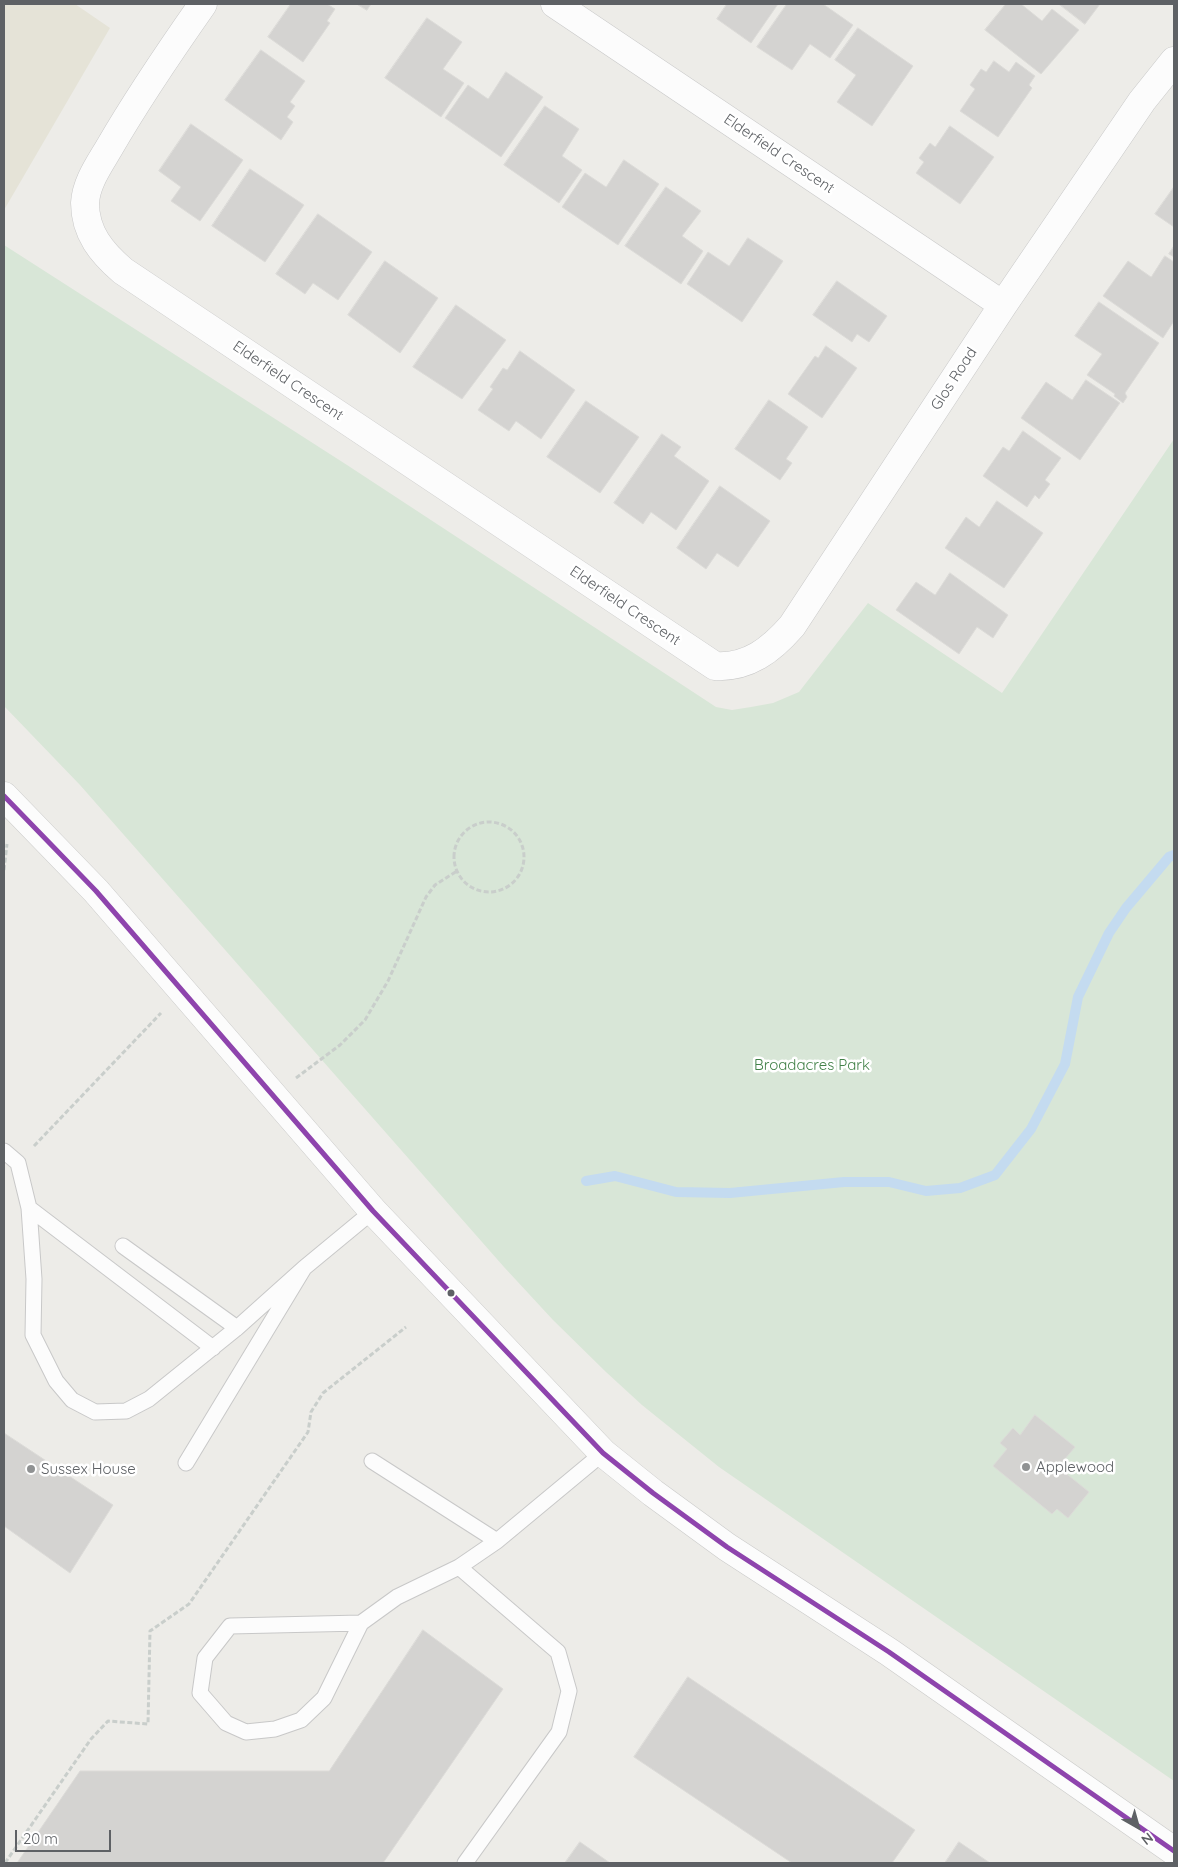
<!DOCTYPE html>
<style>
body{margin:0}
#map{position:relative;width:1178px;height:1867px;overflow:hidden;background:#edece8;font-family:Quicksand,sans-serif}
canvas{display:block}
.frame{position:absolute;inset:0;border:5px solid #5e6165;pointer-events:none}
.north{position:absolute;left:1113px;top:1802px;width:50px;height:50px;-webkit-text-stroke:4px #fff;paint-order:stroke;rotate:142deg;font-size:14px;font-weight:700;line-height:20px;text-align:center;color:#5e6165}
.north::after{content:'';display:block;margin:auto;width:18px;height:22px;background:#5e6165;clip-path:polygon(50% 0,100% 100%,50% 72%,0 100%)}
.scale{position:absolute;left:15px;top:1830px;width:96px;height:22px;box-sizing:border-box;border:2px solid #5e6165;border-top:0;padding-left:6px;font-size:15px;line-height:18px;white-space:nowrap;color:#5e6165;-webkit-text-stroke:4px #fff;paint-order:stroke}
</style>
<div id="map">
<canvas width="1178" height="1867"></canvas>
<div class="frame"></div>
<div class="north">N</div>
<div class="scale">20 m</div>
</div>
<script>
const ctx = document.querySelector('canvas').getContext('2d');
ctx.lineJoin = 'round';
function fill(path, color) {
  ctx.fillStyle = color;
  ctx.fill(path, 'evenodd');
}
function stroke(path, color, width, dash) {
  ctx.strokeStyle = color;
  ctx.lineWidth = width;
  ctx.lineCap = dash ? 'butt' : 'round';
  ctx.setLineDash(dash || []);
  ctx.stroke(path);
}
function label(font, color, halo, rows, align = 'center') {
  ctx.font = font + ' Quicksand,sans-serif';
  ctx.lineWidth = 5;
  ctx.setLineDash([]);
  ctx.textBaseline = 'middle';
  ctx.strokeStyle = halo;
  ctx.fillStyle = color;
  for (const [text, x, y, turn = 0] of rows) {
    ctx.save();
    ctx.translate(x, y);
    ctx.rotate((+turn || 0) * Math.PI / 180);
    ctx.textAlign = isNaN(turn) ? turn : align;
    if (halo) ctx.strokeText(text, 0, 0);
    ctx.fillText(text, 0, 0);
    ctx.restore();
  }
}
const commercial = new Path2D(`
 M4 4H75L110 28 4 210Z`);
const green = new Path2D(`
 M4 245 347 465 716 707 732 710 751 707 773 703 799 692 868 603 1002 693 1174 439V1781L719 1467 642 1405 606 1372 553 1320 504 1267 80 785 4 706Z`);
const stream = new Path2D(`
 M586 1181 615 1176 676 1192 730 1193 844 1182H889L926 1191 960 1188 995 1175 1031 1129 1065 1064 1078 997 1109 933 1126 908 1169 857 1174 855`);
const building = new Path2D(`
 M291 4H327L335 9 327 21 330 23 303 62 268 37Z
 M357 4H371L367 10Z
 M727 4H778L751 43 717 19Z
 M787 4H823L853 25 830 58 810 44 792 70 757 47Z
 M1006 4H1021L1042 21 1052 9 1079 30 1041 74 985 30Z
 M1059 4H1100L1085 24Z
 M427 18 462 42 443 69 464 83 441 117 385 78Z
 M858 28 913 66 872 126 837 102 856 75 835 60Z
 M261 50 305 81 290 102 295 106 287 117 293 122 281 140 225 100Z
 M994 61 1009 72 1016 62 1035 76 1029 85 1032 88 998 137 960 111 975 89 970 85 981 69 986 72Z
 M506 72 543 97 501 157 445 118 468 85 488 99Z
 M545 106 579 129 562 156 582 170 559 203 504 165Z
 M191 124 243 160 200 221 171 201 181 187 159 171Z
 M950 126 994 157 960 204 916 173 924 162 919 158 930 143 935 147Z
 M624 160 659 184 618 245 562 207 585 173 606 187Z
 M250 169 304 205 265 262 212 226Z
 M666 187 701 211 682 236 703 251 681 284 625 246Z
 M1174 187V227L1155 214Z
 M318 214 372 252 338 300 313 283 305 294 276 274Z
 M748 238 783 261 742 322 687 284 708 252 729 266Z
 M1174 246V257L1169 254Z
 M1165 256 1174 262V321L1163 338 1103 296 1128 261 1151 277Z
 M385 261 438 298 400 353 348 315Z
 M837 281 887 316 869 342 857 334 852 342 813 315Z
 M1099 302 1159 343 1125 393 1127 397 1123 403 1114 396 1115 394 1087 375 1102 354 1075 336Z
 M456 305 506 340 462 399 413 367Z
 M826 346 857 368 822 418 788 394 815 356 818 358Z
 M520 351 575 390 541 439 516 421 509 431 478 410 493 389 490 387 503 368 507 370Z
 M1086 380 1120 403 1080 460 1021 418 1046 382 1072 400Z
 M769 400 808 427 786 459 792 463 780 480 735 449Z
 M586 401 639 437 600 493 547 457Z
 M1023 431 1061 458 1045 480 1050 484 1039 499 1035 495 1027 507 983 476 1003 447 1009 451Z
 M662 434 681 447 674 456 709 481 676 530 651 512 643 524 614 503Z
 M720 486 770 521 738 567 717 553 706 569 677 548Z
 M997 501 1043 533 1004 588 945 548 966 517 979 527Z
 M950 573 1008 615 993 638 977 627 959 654 896 610 916 582 935 595Z
 M1035 1415 1075 1447 1058 1467 1089 1492 1068 1518 1057 1509 1052 1514 993 1466 1007 1449 1000 1443 1013 1428 1020 1435Z
 M4 1433 113 1505 70 1573 4 1526Z
 M423 1630 503 1689 383 1863H17L80 1771H329Z
 M688 1677 915 1830 892 1863H792L634 1757Z
 M580 1842 610 1863H565Z
 M959 1842 990 1863H945Z`);
const path = new Path2D(`
 M454 857a35 35 0 1 1 70 0a35 35 0 1 1-70 0Z
 M4 870 7 844
 M296 1078 340 1045 365 1020 388 981 426 897 435 885 457 871
 M34 1146 161 1013
 M5 1863 91 1739 108 1721 148 1724 150 1631 189 1604 308 1432 311 1412 323 1393 406 1327`);
const service = new Path2D(`
 M4 1151 18 1163 29 1208 213 1348
 M29 1208 34 1279 33 1335 56 1381 72 1400 95 1412 126 1411 149 1399 237 1328 304 1268
 M123 1246 237 1328
 M372 1461 497 1541
 M186 1463 304 1268 373 1211
 M459 1567 558 1652 569 1691 559 1732 465 1863
 M361 1623 230 1626 205 1658 200 1693 226 1723 246 1732 275 1729 301 1720 324 1698 361 1623 397 1597 459 1567 497 1541 603 1453`);
const minor = new Path2D(`
 M203 4C170 51 138 98 109 148 99 165 86 183 85 203 85 233 102 253 123 271L715 666C748 668 771 650 792 626L1003 305 1142 101 1174 61
 M555 4 1003 305`);
const secondary = new Path2D(`
 M4 796 96 891 373 1211 603 1453 653 1493 727 1547 889 1652 1174 1851`);
const bus1 = new Path2D(`
 M4 796 96 891 373 1211 603 1453 653 1493 727 1547 889 1652 1174 1851`);
const markers = [
 [451,1293,4.5,"#5e6165"],
 [1026,1467,5,"#909293"],
 [31,1469,5,"#909293"]
];
const streetNames = [
 ["Elderfield Crescent",779,154,34],
 ["Glos Road",954,379,-57],
 ["Elderfield Crescent",288,381,34],
 ["Elderfield Crescent",625,606,34]
];
const parkNames = [
 ["Broadacres Park",812,1065]
];
const poiNames = [
 ["Applewood",1036,1467],
 ["Sussex House",41,1469]
];
fill(commercial, '#e5e3d7');
fill(green, '#d8e6d7');
stroke(stream, '#c4dbf0', 10);
fill(building, '#d4d3d1');
stroke(building, '#dcdbd8', 1);
stroke(service, '#c8c8c8', 17);
stroke(minor, '#c8c8c8', 29);
stroke(secondary, '#cacac9', 29);
stroke(path, '#c9cecb', 3, [5, 2.5]);
stroke(service, '#fcfcfc', 15);
stroke(minor, '#fcfcfc', 28);
stroke(secondary, '#fcfcfc', 28);
stroke(bus1, '#8e44ad', 5);
for (const [x, y, r, color] of markers) {
  const dot = new Path2D();
  dot.arc(x, y, r, 0, 2 * Math.PI);
  ctx.fillStyle = color;
  ctx.fill(dot);
  stroke(dot, '#fff', 2);
}
label('15px', '#5e6165', '#fff', streetNames);
label('15px', '#428148', '#fff', parkNames);
label('15px', '#5e6165', '#fff', poiNames, 'left');
</script>
